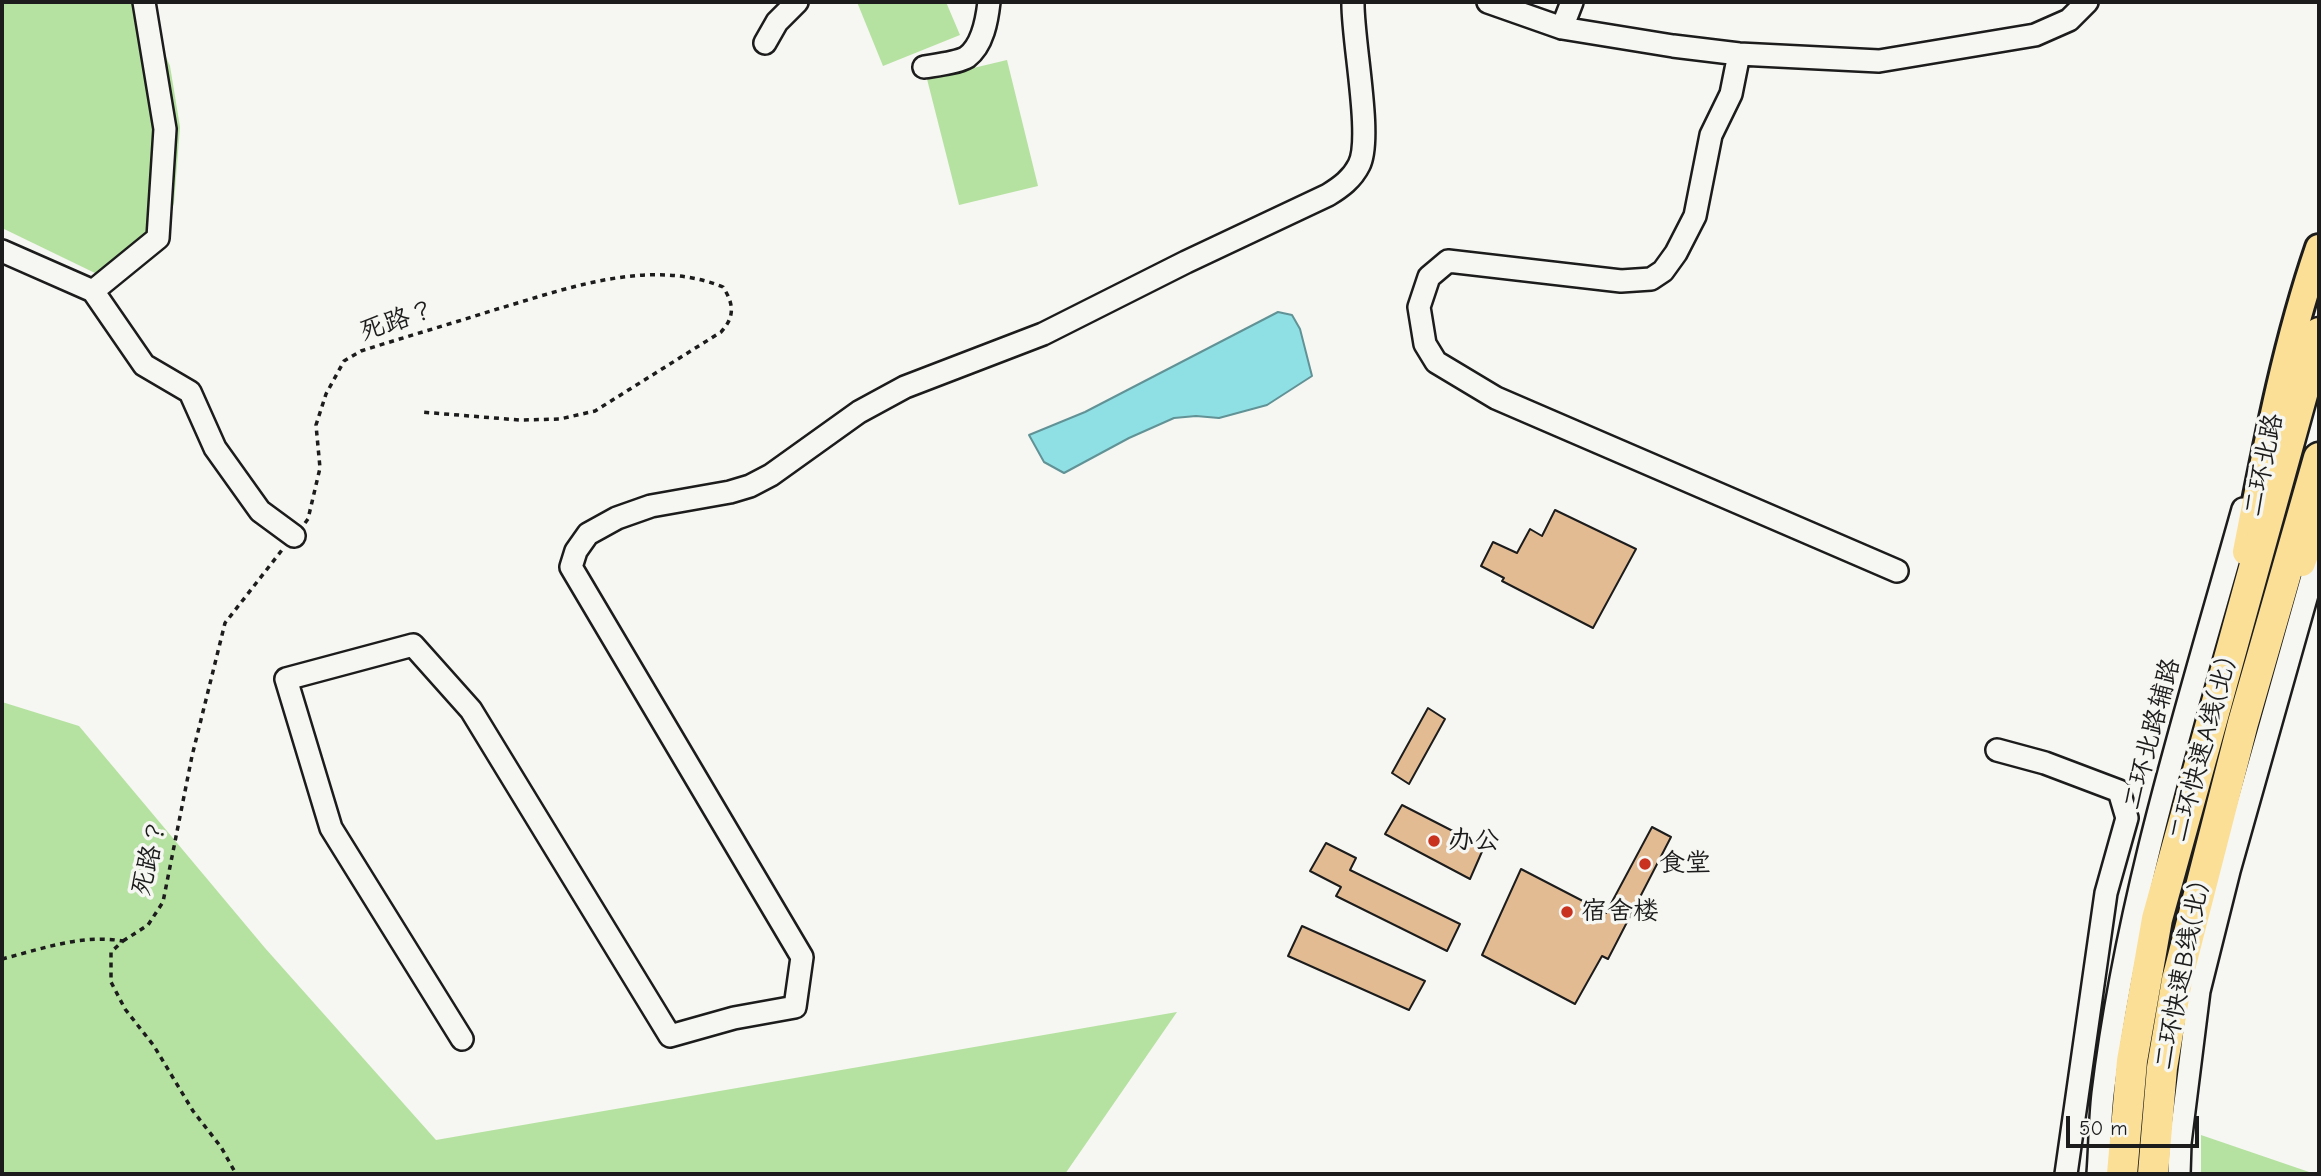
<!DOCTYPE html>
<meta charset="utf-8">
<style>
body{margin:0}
#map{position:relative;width:2321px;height:1176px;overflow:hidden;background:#f6f6f2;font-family:"Comic Neue",sans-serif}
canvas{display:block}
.frame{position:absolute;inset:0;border:4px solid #1c1c1c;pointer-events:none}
.scale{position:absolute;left:2066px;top:1116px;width:133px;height:32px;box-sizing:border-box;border:4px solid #1c1c1c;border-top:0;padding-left:9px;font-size:21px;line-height:24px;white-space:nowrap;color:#1c1c1c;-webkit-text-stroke:5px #f6f6f2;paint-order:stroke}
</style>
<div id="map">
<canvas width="2321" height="1176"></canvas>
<div class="frame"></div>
<div class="scale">50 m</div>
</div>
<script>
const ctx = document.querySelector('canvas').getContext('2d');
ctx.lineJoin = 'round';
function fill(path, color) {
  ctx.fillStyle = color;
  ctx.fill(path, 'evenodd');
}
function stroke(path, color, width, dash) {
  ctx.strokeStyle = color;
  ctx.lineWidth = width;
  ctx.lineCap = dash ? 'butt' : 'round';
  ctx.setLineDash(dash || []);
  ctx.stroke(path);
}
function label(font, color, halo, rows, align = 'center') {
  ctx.font = font + ' "Comic Neue","LXGW WenKai TC",sans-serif';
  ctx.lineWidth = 7;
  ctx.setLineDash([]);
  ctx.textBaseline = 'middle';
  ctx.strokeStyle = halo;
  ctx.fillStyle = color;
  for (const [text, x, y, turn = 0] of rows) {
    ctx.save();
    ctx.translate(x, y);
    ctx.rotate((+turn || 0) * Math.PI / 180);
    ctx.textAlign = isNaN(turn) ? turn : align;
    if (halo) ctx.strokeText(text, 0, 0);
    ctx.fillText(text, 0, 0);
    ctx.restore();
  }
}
const green = new Path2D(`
 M2 2H147L155 31 170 66 180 127 174 203 168 222 97 274 2 228Z
 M857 2H946L960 35 883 66Z
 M1007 60 1038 186 959 205 927 79Z
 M2 702 79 726 265 948 436 1140 1177 1012 1065 1174H2Z
 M2201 1135 2315 1174H2201Z`);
const water = new Path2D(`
 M1278 312 1292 315 1300 329 1312 376 1267 405 1219 418 1196 416 1174 418 1129 438 1064 473 1044 462 1029 435 1085 412Z`);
const building = new Path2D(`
 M1555 510 1636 549 1593 628 1502 581 1504 578 1481 566 1493 542 1517 553 1530 529 1542 536Z
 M1428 708 1445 719 1409 784 1392 773Z
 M1402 805 1484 847 1470 879 1385 834Z
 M1652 827 1671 837 1608 959 1602 956 1575 1004 1482 955 1521 869 1606 913Z
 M1326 843 1356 858 1350 870 1460 924 1447 951 1336 896 1341 887 1310 871Z
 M1302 926 1425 981 1409 1010 1288 956Z`);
const path = new Path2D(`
 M305 523 308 519 320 468 316 425 326 394 344 361 361 351C405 337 450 324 494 310 566 289 649 257 723 287 734 304 735 317 721 332L595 411 560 419 519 420 421 412
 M123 941 148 925 163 902 192 756 225 623 282 550
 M2 959C41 949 82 934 123 941L111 952V982L125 1009 154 1046 193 1111 221 1147 236 1174`);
const minor = new Path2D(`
 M1488 2 1562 28 1673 46 1739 54 1879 61 2035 35 2069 20 2087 2
 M1562 28 1572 2
 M765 43 777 22 797 2
 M1739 54 1731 94 1711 135 1695 216 1676 253 1663 271 1651 279 1621 281 1448 261 1429 277 1419 307 1425 344 1436 362 1496 398 1897 571
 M924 67C936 65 957 63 967 57 983 45 987 20 989 2
 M2 251 93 291 158 238 165 129 144 2
 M93 291 144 365 190 392 215 448 260 511 294 536
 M1997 750 2045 763 2119 791 2127 818 2106 893 2066 1174
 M462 1039 331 828 286 679 413 645 471 710 670 1036 734 1018 795 1007 802 957 571 567 576 551 588 534 617 518 651 506 730 492 750 486 771 475 859 412 905 387 1043 334 1186 262 1328 195C1341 187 1352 179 1359 165 1373 138 1352 38 1353 2
 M2098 1174C2100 1148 2100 1121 2103 1094 2127 895 2189 702 2243 509
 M2179 1174 2180 1143 2199 991 2229 871 2319 552`);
const major = new Path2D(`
 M2246 552C2266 450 2285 347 2319 248
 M2302 563 2319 515`);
const highway = new Path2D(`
 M2122 1174 2132 1061 2157 919 2319 333
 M2153 1174 2162 1068 2177 980 2243 723 2319 458`);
const markers = [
 [1434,841,7,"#c8321e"],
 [1645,864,7,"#c8321e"],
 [1567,912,7,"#c8321e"]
];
const streetNames = [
 ["死路？",397,321,-18],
 ["二环北路",2264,465,-78],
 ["二环北路辅路",2152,734,-75],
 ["二环快速A线(北)",2203,750,-75],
 ["死路？",150,858,-76],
 ["二环快速B线(北)",2182,976,-79]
];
const poiNames = [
 ["办公",1448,841],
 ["食堂",1659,864],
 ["宿舍楼",1581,912]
];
fill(green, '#b5e2a0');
fill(water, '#8fe0e5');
stroke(water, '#619295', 2);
fill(building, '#e3bb93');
stroke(building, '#1c1c1c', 2);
stroke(minor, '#1c1c1c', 26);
stroke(major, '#1c1c1c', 32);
stroke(highway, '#1c1c1c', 35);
stroke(path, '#1c1c1c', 3.5, [5, 5]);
stroke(minor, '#f6f6f2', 21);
stroke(major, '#fbdf96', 26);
stroke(highway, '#fbdf96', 30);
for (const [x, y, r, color] of markers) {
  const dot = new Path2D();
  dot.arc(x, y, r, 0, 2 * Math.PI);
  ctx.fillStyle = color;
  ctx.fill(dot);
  stroke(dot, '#f6f6f2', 2.5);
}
label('26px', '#1c1c1c', '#f6f6f2', streetNames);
label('26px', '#1c1c1c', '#f6f6f2', poiNames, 'left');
</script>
